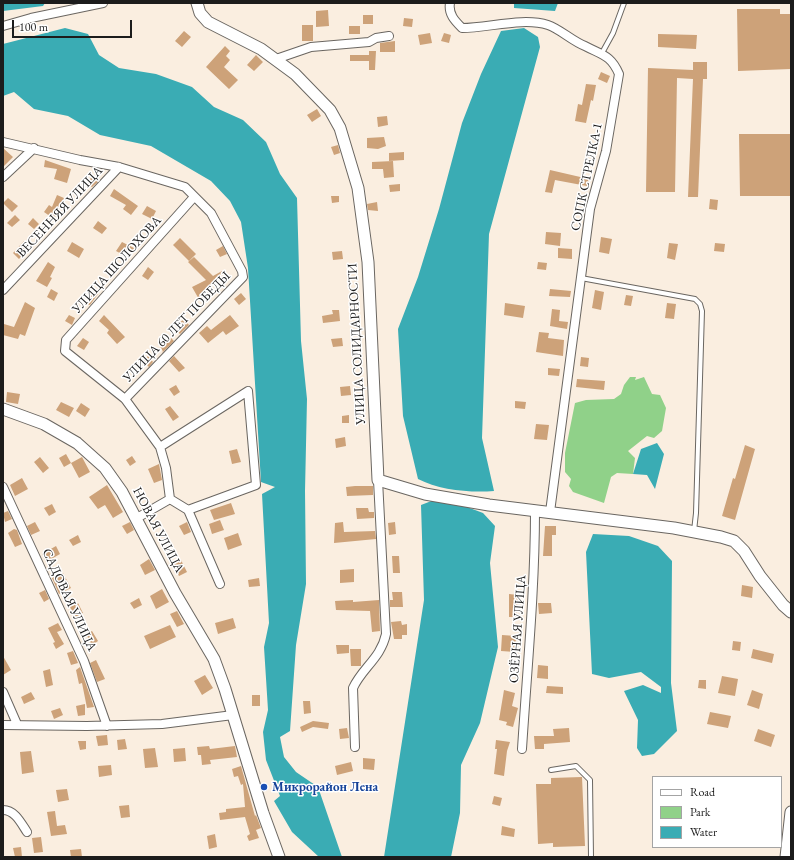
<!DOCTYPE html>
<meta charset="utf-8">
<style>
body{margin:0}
#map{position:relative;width:794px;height:860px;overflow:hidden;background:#faeee0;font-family:"EB Garamond",serif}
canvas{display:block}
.frame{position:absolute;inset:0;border:4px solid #1c1c1c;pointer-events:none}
.legend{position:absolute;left:652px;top:776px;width:130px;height:72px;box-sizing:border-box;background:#fff;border:1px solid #a4a4a4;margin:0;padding:5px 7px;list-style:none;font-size:12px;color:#1c1c1c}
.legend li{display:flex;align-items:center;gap:8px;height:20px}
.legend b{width:20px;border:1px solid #a4a4a4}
.scale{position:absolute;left:12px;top:20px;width:120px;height:18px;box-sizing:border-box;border:2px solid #1c1c1c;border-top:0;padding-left:5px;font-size:12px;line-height:14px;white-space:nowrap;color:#1c1c1c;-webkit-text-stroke:3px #fff;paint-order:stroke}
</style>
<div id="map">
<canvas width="794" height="860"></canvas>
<div class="frame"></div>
<ul class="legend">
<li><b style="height:5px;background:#fff"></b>Road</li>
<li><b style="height:11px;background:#90d189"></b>Park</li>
<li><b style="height:11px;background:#3aacb4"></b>Water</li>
</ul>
<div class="scale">100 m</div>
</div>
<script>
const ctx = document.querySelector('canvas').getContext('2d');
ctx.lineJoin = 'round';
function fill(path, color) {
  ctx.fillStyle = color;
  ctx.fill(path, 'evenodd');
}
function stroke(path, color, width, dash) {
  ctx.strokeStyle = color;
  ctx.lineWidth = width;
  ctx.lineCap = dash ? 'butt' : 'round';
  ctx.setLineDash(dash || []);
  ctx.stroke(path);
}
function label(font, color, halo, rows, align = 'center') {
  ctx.font = font + ' "EB Garamond",serif';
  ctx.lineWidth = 3;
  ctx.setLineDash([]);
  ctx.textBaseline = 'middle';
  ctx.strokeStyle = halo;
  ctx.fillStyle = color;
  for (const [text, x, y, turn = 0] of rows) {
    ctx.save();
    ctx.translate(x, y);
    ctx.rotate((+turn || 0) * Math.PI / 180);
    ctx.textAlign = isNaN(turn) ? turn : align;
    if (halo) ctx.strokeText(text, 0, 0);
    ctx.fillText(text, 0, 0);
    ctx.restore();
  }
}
const green = new Path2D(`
 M630 377H636L635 380 644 377 652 394 660 395 666 408 662 431 654 438 647 436 628 451 635 458 633 474 617 473 611 477 604 503 573 492 569 486 571 479 565 472V453L575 403 586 400 614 399 621 394 624 385Z`);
const water = new Path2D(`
 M3 3H45L43 6 3 11Z
 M514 3H558L555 11 514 8Z
 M65 28 88 34 99 55 119 68 156 74 192 87 214 107 243 120 266 142 280 174 297 198 301 341 307 399 305 491 306 584 296 645 290 731 280 737 284 757 296 772 318 787 342 857H319L292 832 274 801 280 796 266 760 263 732 268 710 264 647 269 623 262 494 275 487 261 482 248 268 241 222 230 201 211 181 151 146 100 135 68 116 34 109 14 92 3 96V44Z
 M524 28 538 37 540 47 489 234 482 438 494 491C470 493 439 490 418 479L403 416 398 329 418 277 439 209 462 123 481 74 501 31Z
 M657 443 664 454 655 489 647 475 633 474 641 449Z
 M434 500 459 504 483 513 495 526 490 563 498 647 480 723 461 765 460 813 451 857H384L424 600 421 505Z
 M593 534 629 536 658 546 672 561 671 683 677 731 654 754 642 756 637 748 638 720 624 691 643 685 661 693V687L641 672 609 678 592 674 586 552Z`);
const building = new Path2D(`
 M737 9H780V14H791V69L738 71Z
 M328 10 329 26 316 27V11Z
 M363 15H373V24H363Z
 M404 18 413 19 412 27 403 26Z
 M302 25H313V41H302Z
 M349 26H360V34H349Z
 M184 31 191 37 182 47 175 41Z
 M430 33 432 43 420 45 418 35Z
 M444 33 451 35 449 43 441 41Z
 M658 34 697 35 696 49 658 47Z
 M395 41V52H380V43Z
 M225 46 230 51 226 56 230 60 224 67 238 80 229 89 206 67Z
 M369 51H376L375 70H369V61H350V55H369Z
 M256 55 263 62 254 71 247 65Z
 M693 62H707V79H703L698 197H688L693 79 677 78 675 192H646L648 68 693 70Z
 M601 72 610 76 607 83 598 79Z
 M586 84 596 85 593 101 591 100 586 123 575 121 578 104 582 105Z
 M317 109 321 116 312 122 307 115Z
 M387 116 388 125 378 127 377 117Z
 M739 134H791V196H740Z
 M384 137 386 146 378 149 367 148V138Z
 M338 145 340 153 334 155 331 147Z
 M3 148 13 157 3 167Z
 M404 152V160L389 161V153Z
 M45 160 71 169 67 183 54 179 57 169 44 167Z
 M393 161 394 177 384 178 383 169H372V162Z
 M550 170 589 179 587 186 555 180 552 193 545 192Z
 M92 176 99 181 92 187 87 184Z
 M400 184V191L390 192 389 185Z
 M114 189 138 206 131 215 123 209 126 205 110 196Z
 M57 195 64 198 54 219 44 212 49 205 52 207Z
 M331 196H339V202L332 203Z
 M8 198 18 206 12 212 3 203Z
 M710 199 718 200 717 210 709 209Z
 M377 202 378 211 368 210 367 204Z
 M147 206 156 211 152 219 142 214Z
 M15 215 20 220 12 227 7 223Z
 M33 218 39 224 34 229 28 224Z
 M98 221 107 228 102 234 93 228Z
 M546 232 561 233 560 246 545 244Z
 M601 237 612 239 609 254 599 252Z
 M180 238 196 254 189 261 173 245Z
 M24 241 30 247 19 259 13 253Z
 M72 242 84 249 79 258 67 251Z
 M122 242 134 248 129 258 116 251Z
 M669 243 678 244 675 260 667 258Z
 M715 243 725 244 724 252 714 251Z
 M223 246 227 254 220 257 216 250Z
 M558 248 572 249V259L558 258Z
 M342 251 343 259 333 260 332 252Z
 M194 257 213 276 222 271 223 272 206 290 209 296 200 301 192 287 206 280 188 262Z
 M48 262 55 267 50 277 52 278 47 287 36 281Z
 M538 262 547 263 546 270 537 269Z
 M148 267 154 272 148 280 142 276Z
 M51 289 58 293 54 301 47 297Z
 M550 289 571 291 570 297 549 296Z
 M595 290 604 292 601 310 592 308Z
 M91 292 98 294 90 305 87 304Z
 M241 293 246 299 239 305 234 299Z
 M626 295 633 296 631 306 624 305Z
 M25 302 35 308 25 336 20 334 18 339 3 335 4 324 14 327Z
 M505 303 525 306 523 318 504 315Z
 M667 303 676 304 674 319 665 318Z
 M552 309 560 310 559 321 568 322 567 329 550 326Z
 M332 310H339L340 321 323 323 322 316 333 314Z
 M69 315 75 318 72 325 65 321Z
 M104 315 125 337 117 344 107 333 109 330 99 321Z
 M230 315 239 326 226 335 223 331 208 343 199 333 207 326 211 330Z
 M184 319 189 325 180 334 177 331 180 329 177 325Z
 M539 332 549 333 548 338 564 340 563 356 536 352Z
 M83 338 89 342 84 350 77 346Z
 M171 338 174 341 162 353 163 351 160 348Z
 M342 338 343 346 333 347 331 339Z
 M148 356 153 362 149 367 143 361Z
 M174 356 185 368 179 372 169 361Z
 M581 357 589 358 588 367 580 366Z
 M548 368 560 369 559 376 548 375Z
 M577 379 605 381 604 390 576 387Z
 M176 385 180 392 174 396 169 389Z
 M350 386 351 395 341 396 340 387Z
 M7 392 20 394 18 404 6 402Z
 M515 401 526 402 525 409 515 408Z
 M61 402 74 408 69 417 56 410Z
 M81 403 90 409 85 417 76 411Z
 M170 406 179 417 173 421 165 409Z
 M349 415V423H342V416Z
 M536 424 549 425 547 440 534 439Z
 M345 437 346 446 336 448 335 439Z
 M745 445 755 449 735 520 722 516 733 478 735 479Z
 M237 449 241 462 232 464 229 451Z
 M66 454 71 463 64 467 59 458Z
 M132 456 136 462 130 466 126 460Z
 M40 457 49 468 43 473 34 462Z
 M82 457 90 472 79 478 71 463Z
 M159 464 162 480 154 483 148 469Z
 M22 478 28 489 15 496 10 485Z
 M107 485 123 512 113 518 105 505 98 509 89 497Z
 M355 486H373V495L347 496 346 487Z
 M231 503 235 514 214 520 210 510Z
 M52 504 56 512 49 516 44 508Z
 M356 508H368L369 512H374V518L357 519Z
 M8 511 12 519 5 522 3 513Z
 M220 520 224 530 212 534 209 524Z
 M35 522 40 531 31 535 27 526Z
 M130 522 134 530 127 534 122 526Z
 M187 522 191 532 184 535 179 526Z
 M343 522 344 532 375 531 376 539 334 543 335 523Z
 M395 522 396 534 389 535 388 523Z
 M545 526H556V535H552V556H543Z
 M14 529 17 530 22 544 15 547 8 533Z
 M238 533 242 545 228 550 224 538Z
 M78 535 81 542 73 546 69 540Z
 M56 546 60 554 46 562 42 554Z
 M392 556H399L400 573H393Z
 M149 559 155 570 145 575 140 565Z
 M181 560 187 572 179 576 173 565Z
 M354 569V582L340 583V570Z
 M63 573 71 588 59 594 52 578Z
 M259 578 260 586 249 587 248 580Z
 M742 585 753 587 752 598 741 596Z
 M162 589 169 602 156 609 150 596Z
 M45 590 49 599 44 602 39 593Z
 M392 592H402L403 607H390V600H393Z
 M509 594 518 595 516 617H509Z
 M139 598 142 605 134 609 130 603Z
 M353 600V602L379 600 380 631 372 632 370 611 336 610 335 601Z
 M78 603 83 613 75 617 70 607Z
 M538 603H551L552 613 539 614Z
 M177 611 184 624 177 627 170 614Z
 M233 618 236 628 218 634 215 623Z
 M401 621 402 625 407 624V635H402V639H394L391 622Z
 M58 623 62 630 57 632 64 644 56 649 53 643 55 642 48 628Z
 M170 625 176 637 150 649 144 636Z
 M92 631 98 641 92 645 86 634Z
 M502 635 516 636 515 652 501 651Z
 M733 641 741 642 740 651 732 650Z
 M336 645H349V653L337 654Z
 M350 649H361V666H351Z
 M753 649 774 654 772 663 751 658Z
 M73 651 78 663 71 665 67 653Z
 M3 656 11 670 3 675Z
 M96 660 105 679 97 682 90 663Z
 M538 665 548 666V679L537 678Z
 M80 667 94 707 87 708 82 683 79 684 76 670Z
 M50 669 53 685 46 687 43 671Z
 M205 675 213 688 202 695 194 681Z
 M722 676 738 679 735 696 718 693Z
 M699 680H706V689L698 688Z
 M547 686 563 687V694L546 693Z
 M504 690 515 693 512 706 518 708 513 727 506 725 507 722 499 720Z
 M752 690 763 694 759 709 747 705Z
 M31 692 35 699 24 704 21 697Z
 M252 695H260V706H252Z
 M303 701H310L311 713 304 714Z
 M85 704V715L78 716 76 706Z
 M60 708 63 715 54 719 51 711Z
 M710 712 731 716 728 728 707 724Z
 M313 721 329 723 328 729 313 727 302 732 300 727Z
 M347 728 349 738 340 739 339 729Z
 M569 728 570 742 544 744V749H535L534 736H554L553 729Z
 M758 729 775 735 771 747 754 741Z
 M107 735 108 745 98 746 96 736Z
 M125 739 127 749 118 750 117 740Z
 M496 740 510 742 507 751 504 776 494 774 497 749H495Z
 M78 741H86V749L80 750Z
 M209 746 210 749 235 746 237 757 210 760 211 764 202 765 201 755H198L197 747Z
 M155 748 158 767 145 768 143 749Z
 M185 748 186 761 174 762 173 749Z
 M31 751 34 772 22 774 20 752Z
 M363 758 375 759 374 770 363 769Z
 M351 762 353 771 337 775 335 766Z
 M111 765 112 775 99 777 98 766Z
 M241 766 255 816 256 815 261 828 256 830 259 838 249 841 247 836 250 834 245 817 220 820 219 813 226 812V809L245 807 243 784 241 785 238 776 234 777 232 769Z
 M582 777 585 846 553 847V843L538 844 536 784H551V778Z
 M67 789 69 800 58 802 56 790Z
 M494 796 502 798 500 806 492 804Z
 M129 805 130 817 121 818 119 806Z
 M55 811 57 826 65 825 67 834 51 836 47 812Z
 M502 826 515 829 514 837 501 835Z
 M215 834 217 847 209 849 207 836Z
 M41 837 43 852 34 853 32 838Z
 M21 847 22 857H15L13 848Z
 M81 849 82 857H71L70 850Z`);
const lane = new Path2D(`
 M602 53 613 33 624 3
 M581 278 695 299 700 304 702 311 696 513 694 531
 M551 770 576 766 590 780 591 857`);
const street = new Path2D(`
 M450 3C448 14 455 21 462 28 488 28 523 17 548 25 560 29 572 41 585 46 602 55 611 55 619 74L606 151 590 209 550 512
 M3 26 31 18 103 3
 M276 59 311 47 369 42 376 38 389 36
 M3 142 80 160 119 167 185 187 211 213 242 271 243 277 125 399
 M3 177 34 148
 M3 290 119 167
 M160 447 248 391 256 485 188 510 170 499
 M3 487 84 661 107 726
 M188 510 220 584
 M137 518 170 499 166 468 160 447 125 399 65 351 66 340 194 197
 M3 692 17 724
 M3 725 87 726 162 724 233 715
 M355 747 353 688C362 668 381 658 386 634L378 480
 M522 749C527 670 535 590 535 511
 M3 810C15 810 21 823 27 832`);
const secondary = new Path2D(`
 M197 3 200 13 208 22 261 49 295 74 330 110 340 128 358 188 368 262 378 480 425 494 489 505 674 528 721 537 734 541 744 551 760 576 783 605 791 612
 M3 409 44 424 77 443 105 468 122 492 175 593 214 659 225 689 263 813 279 857
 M786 857 791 812`);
const markers = [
 [264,787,4,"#1a4fb4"]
];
const streetNames = [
 ["СОПК СТРЕЛКА-1",587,177,-78],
 ["ВЕСЕННЯЯ УЛИЦА",60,212,-47],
 ["УЛИЦА ШОЛОХОВА",117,265,-48],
 ["УЛИЦА 60 ЛЕТ ПОБЕДЫ",177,327,-46],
 ["УЛИЦА СОЛИДАРНОСТИ",357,344,-93],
 ["НОВАЯ УЛИЦА",158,530,62],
 ["САДОВАЯ УЛИЦА",69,600,65],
 ["ОЗЁРНАЯ УЛИЦА",518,629,-86]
];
const transitNames = [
 ["Микрорайон Лена",272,787]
];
fill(green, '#90d189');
fill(water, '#3aacb4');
fill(building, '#cda279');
stroke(lane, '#6a6661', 6);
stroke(street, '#6a6661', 10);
stroke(secondary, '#6a6661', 13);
stroke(lane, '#fff', 4);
stroke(street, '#fff', 8);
stroke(secondary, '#fff', 11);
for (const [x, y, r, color] of markers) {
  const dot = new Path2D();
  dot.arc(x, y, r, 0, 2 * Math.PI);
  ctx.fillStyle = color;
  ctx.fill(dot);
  stroke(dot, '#fff', 1.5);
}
label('13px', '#1c1c1c', '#fff', streetNames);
label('bold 13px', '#164399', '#fff', transitNames, 'left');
</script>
